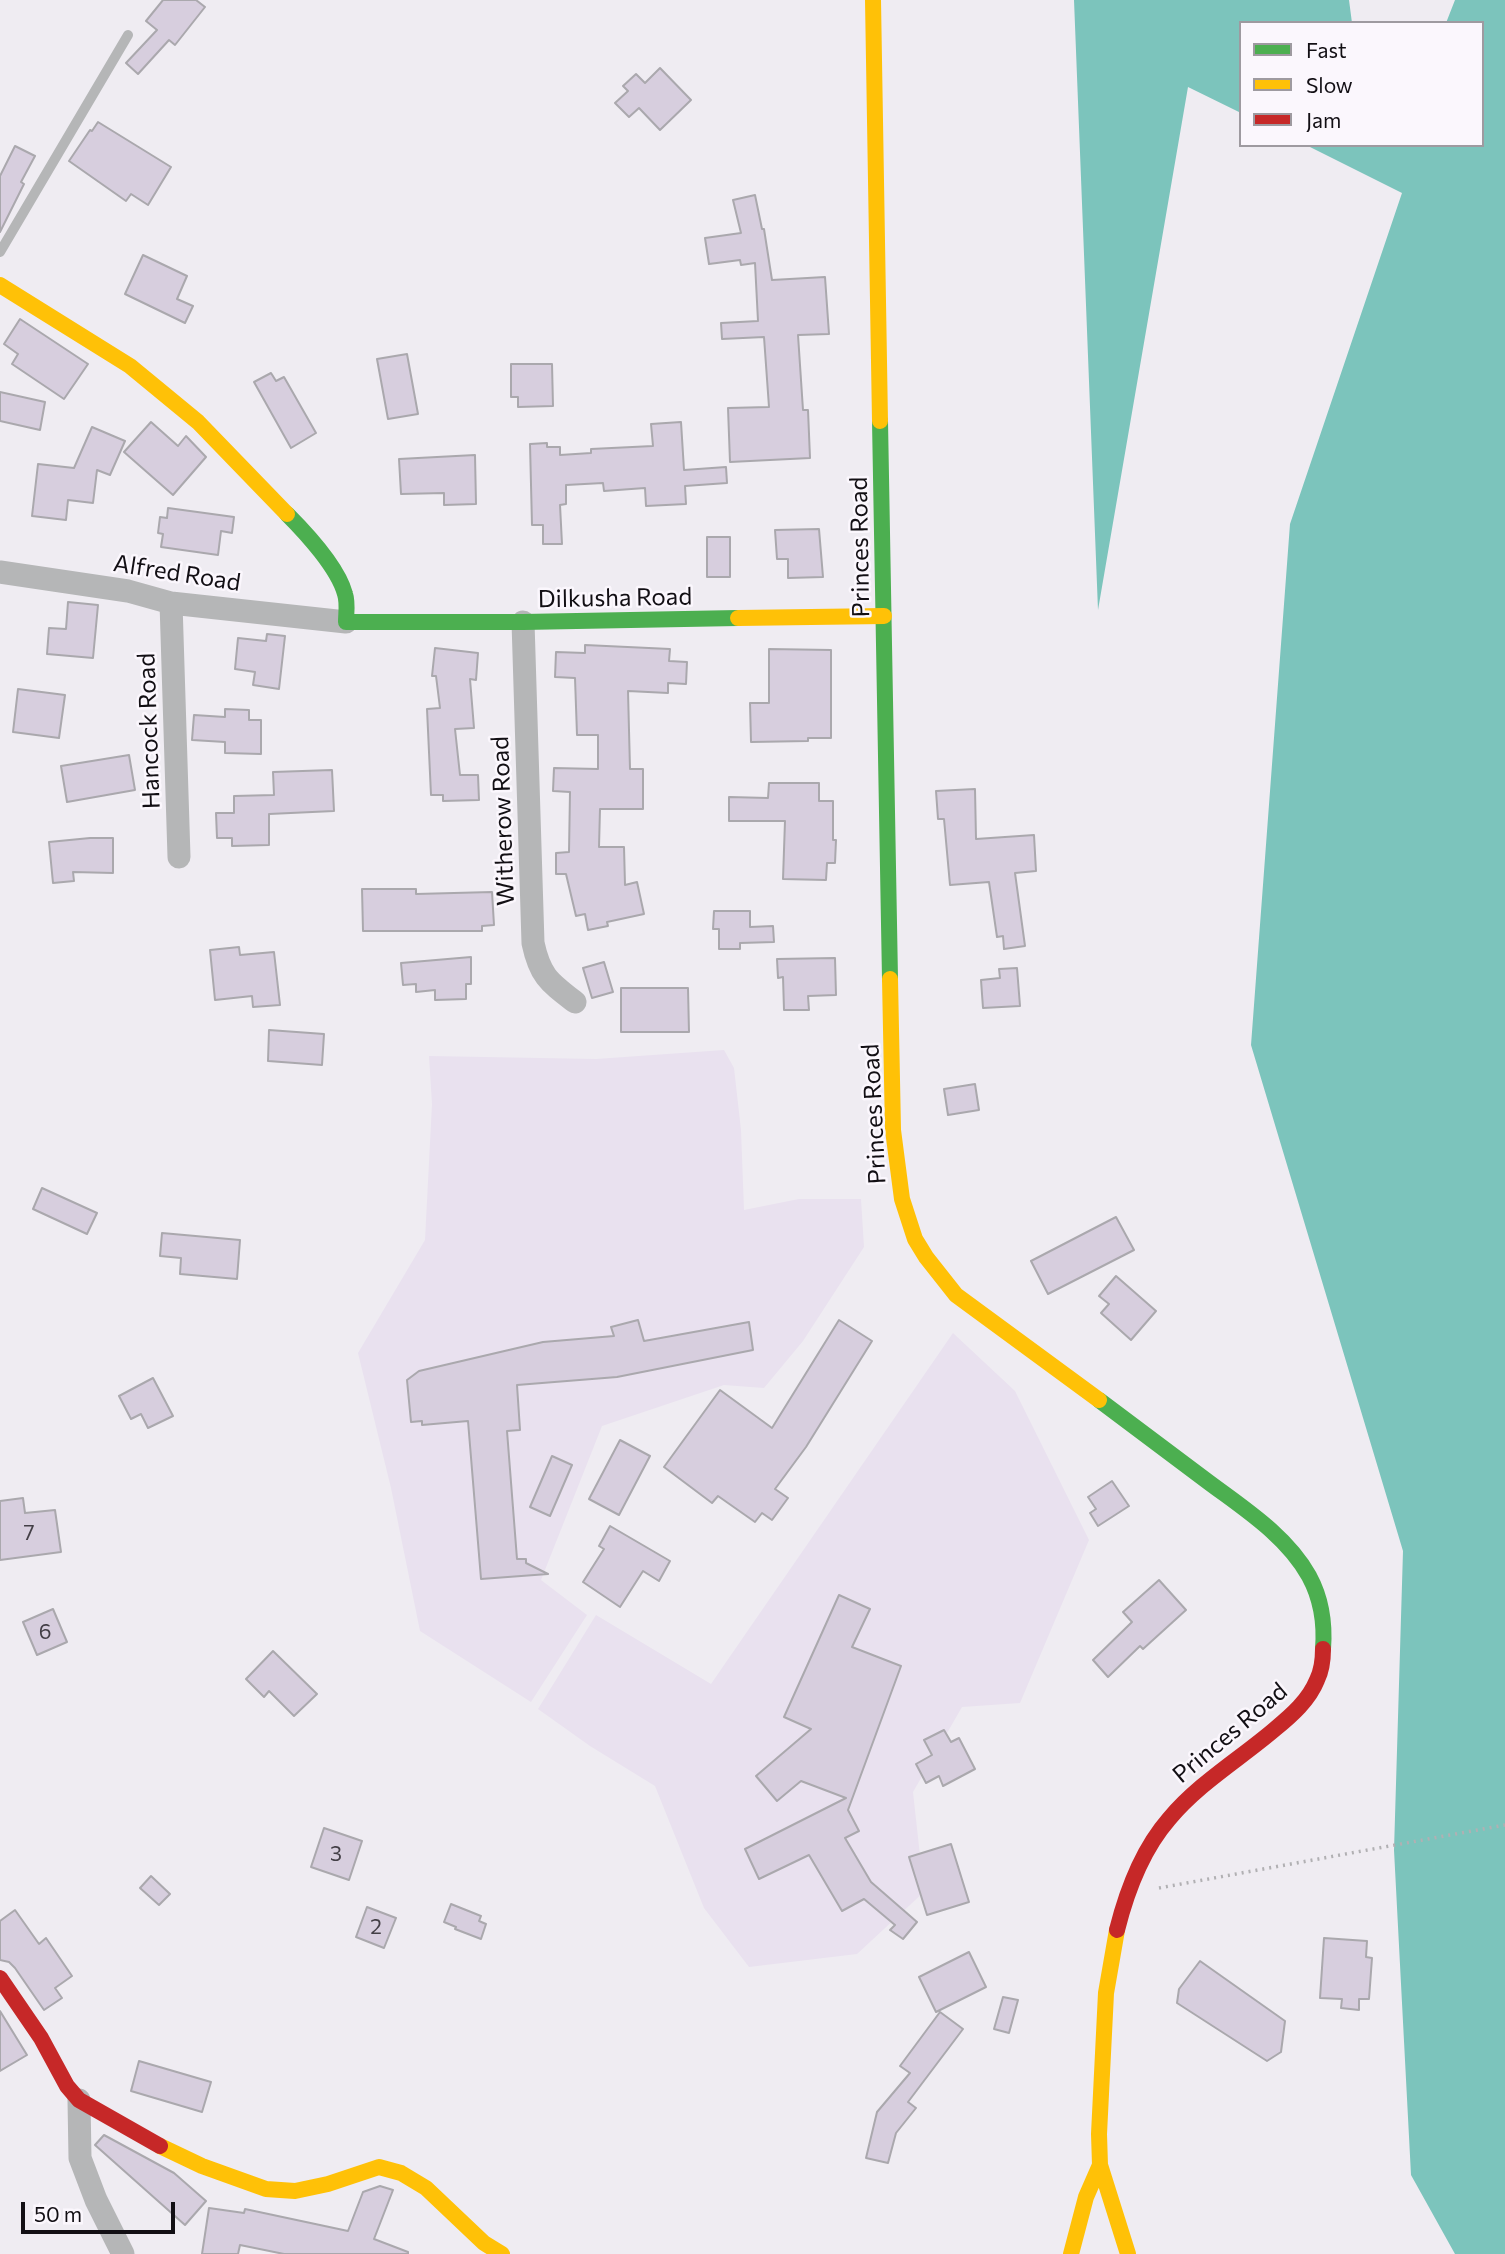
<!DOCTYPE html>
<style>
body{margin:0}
#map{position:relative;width:1505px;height:2254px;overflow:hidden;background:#efecf2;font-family:Commissioner,sans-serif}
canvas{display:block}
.legend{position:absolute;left:1239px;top:21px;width:245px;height:126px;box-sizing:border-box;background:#fbf7fd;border:2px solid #9e9aa0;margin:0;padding:9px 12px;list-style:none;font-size:21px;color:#120f14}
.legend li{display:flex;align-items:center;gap:14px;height:35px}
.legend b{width:35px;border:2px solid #9e9aa0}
.scale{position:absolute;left:21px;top:2202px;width:154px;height:32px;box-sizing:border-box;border:4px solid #120f14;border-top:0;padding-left:9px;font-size:21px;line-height:24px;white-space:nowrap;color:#120f14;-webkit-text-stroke:5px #fbf7fd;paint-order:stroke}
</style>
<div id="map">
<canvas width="1505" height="2254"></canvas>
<ul class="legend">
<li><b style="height:9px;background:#4caf50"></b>Fast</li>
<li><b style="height:9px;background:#ffc107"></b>Slow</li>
<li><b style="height:9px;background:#c62828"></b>Jam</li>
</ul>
<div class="scale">50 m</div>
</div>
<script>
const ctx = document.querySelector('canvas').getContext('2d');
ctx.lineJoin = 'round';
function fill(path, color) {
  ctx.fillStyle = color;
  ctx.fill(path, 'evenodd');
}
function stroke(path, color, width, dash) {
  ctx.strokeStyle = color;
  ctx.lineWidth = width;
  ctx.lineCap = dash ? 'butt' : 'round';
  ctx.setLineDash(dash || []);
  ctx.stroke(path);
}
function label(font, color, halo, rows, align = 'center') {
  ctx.font = font + ' Commissioner,sans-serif';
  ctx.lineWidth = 5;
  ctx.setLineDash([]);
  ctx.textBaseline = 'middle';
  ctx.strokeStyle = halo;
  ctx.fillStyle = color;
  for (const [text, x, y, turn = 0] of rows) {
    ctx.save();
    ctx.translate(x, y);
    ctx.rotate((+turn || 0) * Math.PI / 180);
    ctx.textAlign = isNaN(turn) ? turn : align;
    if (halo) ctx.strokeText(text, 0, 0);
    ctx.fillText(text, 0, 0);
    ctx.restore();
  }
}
const built = new Path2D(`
 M724 1050 734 1068 741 1130 744 1210 799 1199H861L864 1247 803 1341 764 1388 724 1385 602 1426 541 1580 587 1615 531 1702 420 1631 391 1488 358 1353 425 1240 432 1104 429 1056 596 1059Z
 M953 1333 1015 1391 1089 1540 1020 1703 962 1707 913 1792 924 1892 857 1954 749 1967 704 1908 655 1786 590 1746 538 1709 596 1615 711 1684Z`);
const water = new Path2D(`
 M1074 0H1349L1352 23H1241V113L1188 87 1098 610Z
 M1455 0H1505V2254H1455L1411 2175 1394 1850 1403 1551 1251 1045 1290 524 1402 193 1306 145H1482V23H1446Z`);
const building = new Path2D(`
 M163 0H196L205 7 175 45 169 40 138 74 126 63 157 30 146 21Z
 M660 68 691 100 660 130 639 108 629 117 615 103 628 91 623 86 636 74 645 83Z
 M98 122 171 167 148 205 131 194 126 201 69 161 90 130 92 131Z
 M15 146 35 156 21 182 24 184 0 232V176Z
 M755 195 762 229H764L772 280 825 277 829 334 798 335 803 410H808L810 458 730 462 728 408 769 407 764 337 722 339 721 323 758 321 755 263 741 265 740 260 709 264 705 238 741 233 733 200Z
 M143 255 187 276 177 299 193 306 185 323 125 294Z
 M20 319 88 364 64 399 12 364 18 354 4 344Z
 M407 354 418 414 388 419 377 359Z
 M511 364H552L553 406 518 407V397H511Z
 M271 373 276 381 284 377 316 433 291 448 254 382Z
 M0 392 45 402 40 430 0 421Z
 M151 422 178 446 186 436 206 457 173 495 124 452Z
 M681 422 684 470 726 467 727 483 685 486 686 504 646 506 645 488 604 491 603 483 566 485V504L560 505 562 544H543V525H532L530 444 547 443V447H560V455L591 453V449L653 446 651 424Z
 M92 427 125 441 110 475 97 470 93 503 68 500 66 520 32 516 38 464 74 468Z
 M475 455 476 504 444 505V493L401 494 399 459Z
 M168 508 234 517 232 533 221 531 218 555 161 547 163 534 158 533 160 517 167 518Z
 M819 529 823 577 788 578V559H777L775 530Z
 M707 537H730V577H707Z
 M68 602 98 605 93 658 47 654 49 628 66 629Z
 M267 634 285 636 279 689 253 685 255 672 235 669 238 638 266 641Z
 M585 645 670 649 669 661 687 662 686 684 668 683V693L628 691 630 769H643V809H600L599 847H624L625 885 637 882 644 914 607 922 608 926 588 930 585 914 576 916 566 874H556V853L569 852 570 792 553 791 554 768 598 769V735H577L575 678 555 677 556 652 585 653Z
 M435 648 478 653 476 680 470 679 474 728 455 729 460 775H478L479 800 443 801V795H431L427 709 440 708 436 676H432Z
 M769 649 831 650V738H808V741L751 742 750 703H769Z
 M18 689 65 695 59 738 13 732Z
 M225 709 249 710V720H261V754L225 753V742L192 740 194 715 225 717Z
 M129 755 135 790 67 802 61 766Z
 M332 770 334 811 269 814V845L232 846V838H217L216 813H234V796L274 795 273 772Z
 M769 783H819V801H833V840H836L835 863H827L826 880 783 879 785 821H729V797L768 798Z
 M975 789 976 839 1034 835 1036 871 1015 873 1025 946 1004 949 1003 936 997 937 989 882 950 885 944 819H938L936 791Z
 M90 838H113V873L73 872 74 881 53 883 49 842Z
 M362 889H416V894L492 892 494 925 482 926V931H363Z
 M714 911H750V927L773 926 774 942 740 943V949H719V929H713Z
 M239 947 240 955 274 952 280 1005 253 1007 252 996 215 1000 210 950Z
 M471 957V984H466V999L435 1000V990L416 992V984L403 985 401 963Z
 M835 958 836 995 808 996 809 1010H784L783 977 778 978 777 959Z
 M604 962 613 992 592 998 583 968Z
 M1017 968 1020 1006 983 1008 981 980 1000 978 999 969Z
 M621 988H688L689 1032H621Z
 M269 1030 324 1034 322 1065 268 1061Z
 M975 1084 979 1110 948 1115 944 1089Z
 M42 1188 97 1213 87 1234 33 1209Z
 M1116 1217 1134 1250 1048 1294 1031 1261Z
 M162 1233 240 1240 237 1279 180 1274 181 1258 160 1256Z
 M1116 1276 1156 1311 1131 1340 1101 1313 1109 1304 1099 1296Z
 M638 1320 644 1341 749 1322 753 1350 617 1377 517 1385 520 1430 507 1431 517 1559H526V1563L548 1574 481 1579 468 1421 422 1425V1421L411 1422 407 1380 419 1371 543 1342 614 1336 611 1327Z
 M839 1320 872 1341 806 1447 775 1489 788 1498 772 1520 762 1513 755 1522 718 1496 712 1503 664 1467 720 1390 772 1428Z
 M153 1378 173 1416 148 1428 141 1414 131 1419 119 1396Z
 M620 1440 650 1456 619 1515 589 1499Z
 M552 1456 572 1465 550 1516 530 1507Z
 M1112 1481 1129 1506 1098 1526 1090 1513 1096 1509 1088 1497Z
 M23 1498 25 1513 55 1510 61 1552 0 1560V1501Z
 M610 1526 670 1561 659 1581 643 1571 620 1607 583 1582 604 1549 599 1546Z
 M1159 1580 1186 1610 1143 1649 1140 1646 1108 1677 1093 1660 1132 1622 1123 1612Z
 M839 1595 870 1609 852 1647 901 1666 848 1810 859 1831 845 1838 871 1882 917 1922 903 1939 890 1930 895 1925 864 1899 842 1911 809 1855 759 1879 745 1849 846 1798 801 1781 777 1801 756 1776 811 1729 784 1717Z
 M53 1609 67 1642 37 1655 23 1622Z
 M273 1651 317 1694 294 1716 269 1691 264 1697 246 1679Z
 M944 1730 951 1742 959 1738 975 1769 943 1786 939 1776 926 1783 916 1764 932 1755 924 1740Z
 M324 1828 362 1841 349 1880 311 1867Z
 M951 1844 969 1902 927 1915 909 1857Z
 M151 1876 170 1894 159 1905 140 1888Z
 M451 1904 481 1916 479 1921 486 1924 481 1939 455 1929 456 1927 444 1922Z
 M367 1907 396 1918 384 1948 356 1937Z
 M15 1910 39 1944 46 1938 72 1976 55 1988 62 1998 44 2010 15 1968 9 1962 0 1960V1921Z
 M1324 1938 1367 1941 1366 1957 1372 1958 1369 1999H1359V2010L1341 2008 1342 1999 1320 1998Z
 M969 1952 986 1987 936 2012 919 1977Z
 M1200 1961 1285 2021 1281 2052 1267 2061 1177 2003 1179 1989Z
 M1003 1997 1018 2000 1009 2033 994 2029Z
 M0 2011 27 2055 0 2071Z
 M940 2012 963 2029 908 2102 916 2108 896 2133 888 2163 866 2158 877 2112 910 2073 900 2066Z
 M139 2061 211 2082 202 2112 131 2091Z
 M104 2135 174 2173 206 2201 185 2225 95 2145Z
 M380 2186 393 2190 374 2239 408 2252V2254H284L240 2245 238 2254H202L209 2208 244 2213 245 2209 348 2231 363 2192Z`);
const path = new Path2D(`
 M1159 1888 1505 1825`);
const lane = new Path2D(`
 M0 252 128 35`);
const street = new Path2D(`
 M0 572 128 591 171 603 346 622
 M171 603 179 857
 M523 622 533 943C540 976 549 982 575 1002
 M79 2100 80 2158 96 2200 123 2254`);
const fast = new Path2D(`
 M880 421 890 979
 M287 514C306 533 338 568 345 594 348 603 346 613 346 622H523L738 618
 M1099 1400C1135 1427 1171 1454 1207 1481 1243 1508 1286 1535 1309 1576 1321 1598 1325 1624 1323 1649`);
const slow = new Path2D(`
 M873 0 880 421
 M0 285 130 366 198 422 287 514
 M738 618 884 616
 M890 979 893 1130 902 1199 915 1239 926 1257 956 1295 1099 1400
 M1117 1930 1106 1993 1099 2134 1100 2165 1128 2254
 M160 2146 202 2166 266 2189 295 2191 328 2184 379 2167 401 2173 426 2188 484 2243 502 2254
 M1071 2254 1086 2197 1100 2165`);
const jam = new Path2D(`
 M1117 1930C1127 1890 1142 1850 1169 1819 1199 1783 1240 1759 1275 1729 1292 1715 1309 1700 1317 1680 1322 1670 1323 1660 1323 1649
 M0 1978 41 2038 67 2086 79 2100 160 2146`);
const numberNames = [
 ["7",29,1533],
 ["6",45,1632],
 ["3",336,1854],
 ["2",376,1927]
];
const streetNames = [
 ["Princes Road",860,547,-91],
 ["Alfred Road",177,573,9],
 ["Dilkusha Road",615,598,-1],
 ["Hancock Road",149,731,-92],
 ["Witherow Road",503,821,-92],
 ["Princes Road",874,1114,-93],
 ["Princes Road",1230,1733,-40]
];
fill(built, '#e9e1ef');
fill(water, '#7cc4bc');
fill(building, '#d7cede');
stroke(building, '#aaa8ad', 2);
stroke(path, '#b1b0b3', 3.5, [2, 5]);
stroke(lane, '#b5b6b7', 10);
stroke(street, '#b5b6b7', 23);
stroke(fast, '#4caf50', 16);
stroke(slow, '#ffc107', 16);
stroke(jam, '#c62828', 16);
label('21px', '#433f46', null, numberNames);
label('24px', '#120f14', '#fbf7fd', streetNames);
</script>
